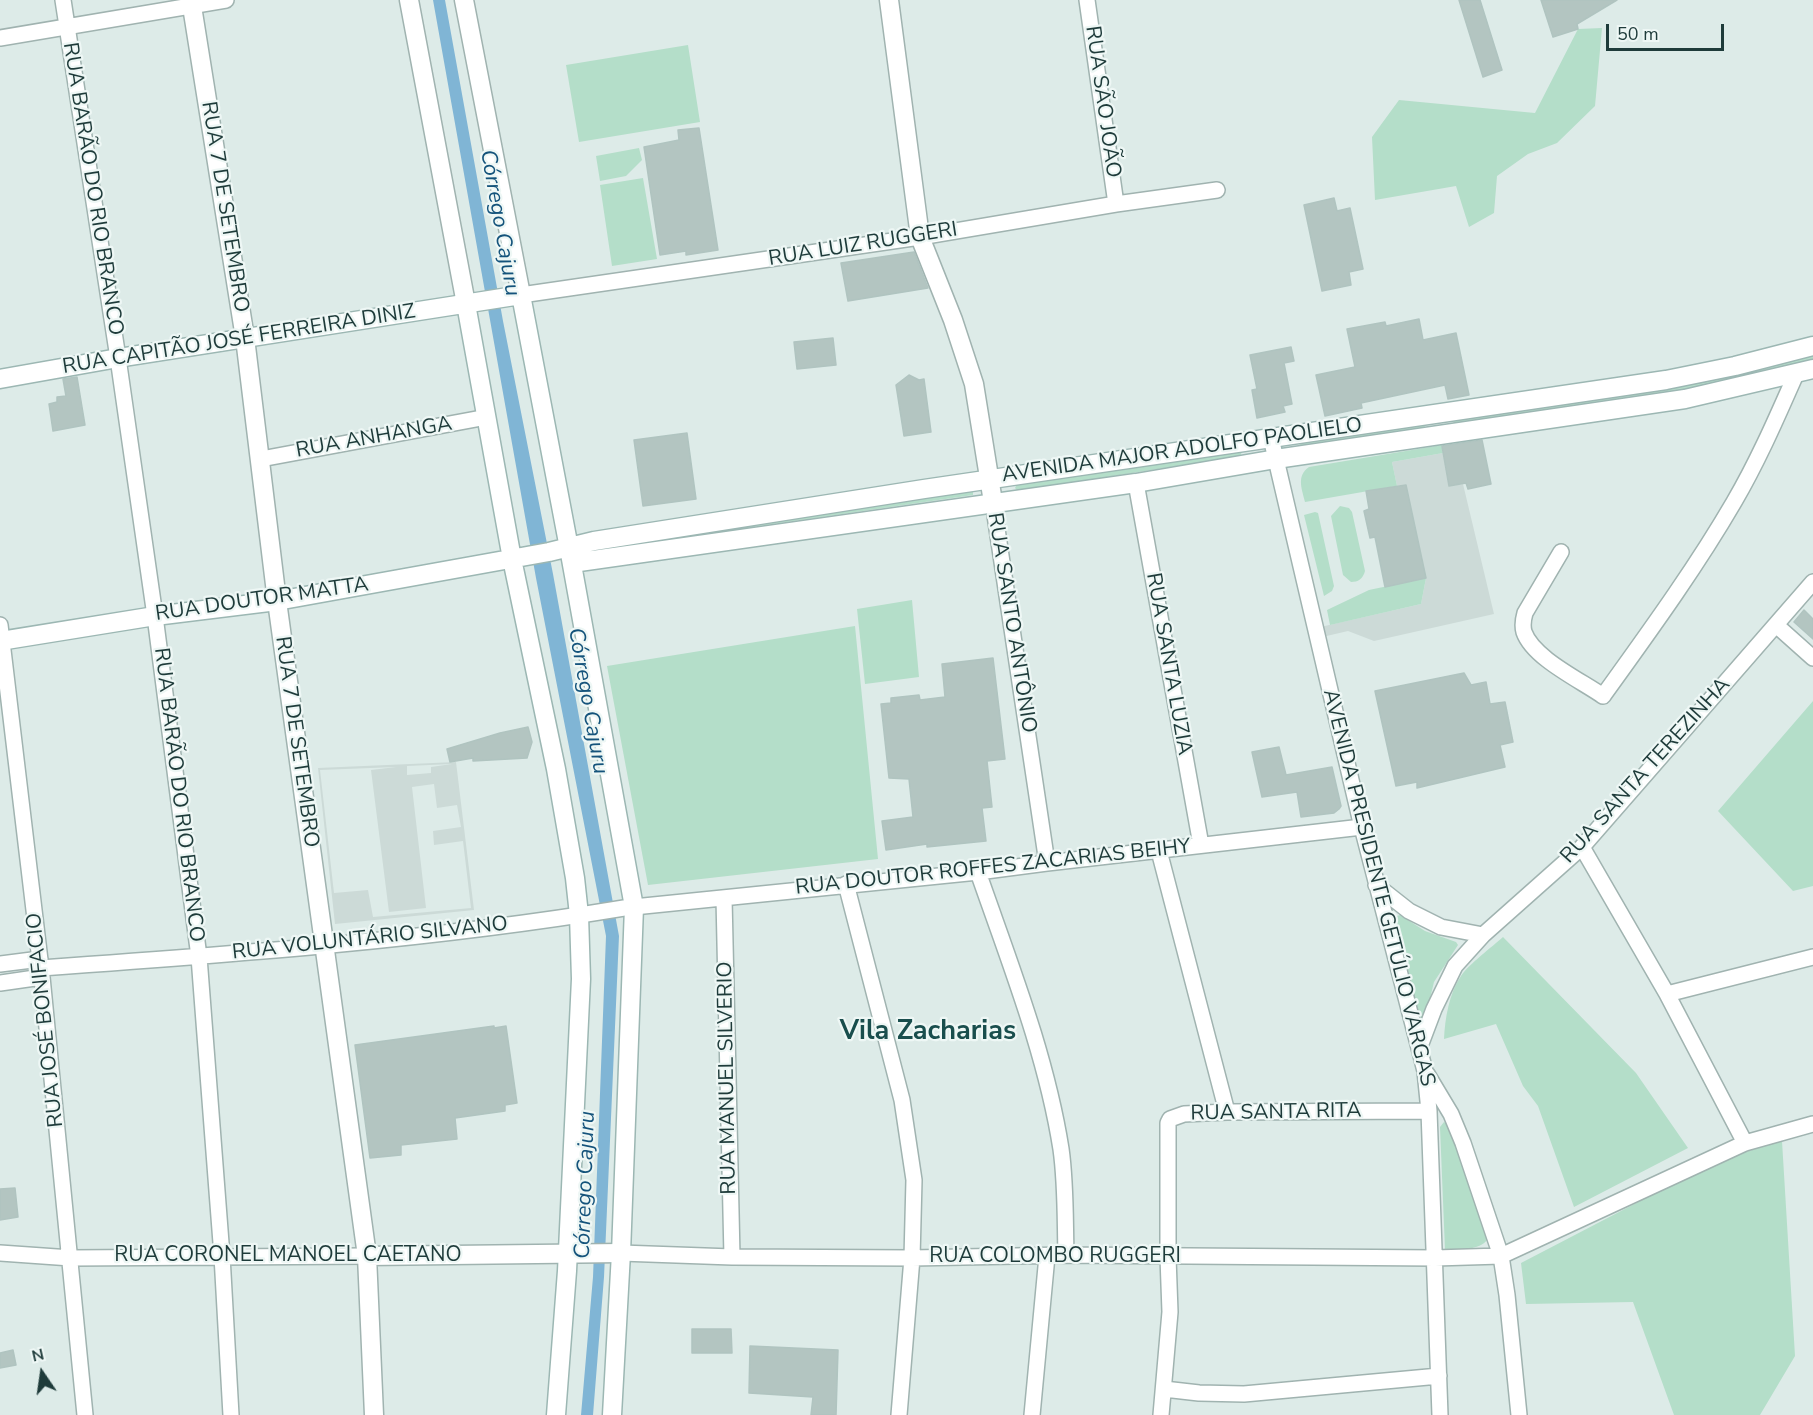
<!DOCTYPE html>
<meta charset="utf-8">
<style>
body{margin:0}
#map{position:relative;width:1813px;height:1415px;overflow:hidden;background:#ddebe8;font-family:"Nunito Sans",sans-serif}
canvas{display:block}
.north{position:absolute;left:12px;top:1343px;width:60px;height:60px;-webkit-text-stroke:4px #eef7f5;paint-order:stroke;rotate:347deg;font-size:16px;font-weight:700;line-height:24px;text-align:center;color:#1e3b3a}
.north::after{content:'';display:block;margin:auto;width:21px;height:27px;background:#1e3b3a;clip-path:polygon(50% 0,100% 100%,50% 72%,0 100%)}
.scale{position:absolute;left:1606px;top:24px;width:118px;height:27px;box-sizing:border-box;border:3px solid #1e3b3a;border-top:0;padding-left:8px;font-size:18px;line-height:21px;white-space:nowrap;color:#1e3b3a;-webkit-text-stroke:4px #eef7f5;paint-order:stroke}
</style>
<div id="map">
<canvas width="1813" height="1415"></canvas>
<div class="north">N</div>
<div class="scale">50 m</div>
</div>
<script>
const ctx = document.querySelector('canvas').getContext('2d');
ctx.lineJoin = 'round';
function fill(path, color) {
  ctx.fillStyle = color;
  ctx.fill(path, 'evenodd');
}
function stroke(path, color, width, dash) {
  ctx.strokeStyle = color;
  ctx.lineWidth = width;
  ctx.lineCap = dash ? 'butt' : 'round';
  ctx.setLineDash(dash || []);
  ctx.stroke(path);
}
function label(font, color, halo, rows, align = 'center') {
  ctx.font = font + ' "Nunito Sans",sans-serif';
  ctx.lineWidth = 4.5;
  ctx.setLineDash([]);
  ctx.textBaseline = 'middle';
  ctx.strokeStyle = halo;
  ctx.fillStyle = color;
  for (const [text, x, y, turn = 0] of rows) {
    ctx.save();
    ctx.translate(x, y);
    ctx.rotate((+turn || 0) * Math.PI / 180);
    ctx.textAlign = isNaN(turn) ? turn : align;
    if (halo) ctx.strokeText(text, 0, 0);
    ctx.fillText(text, 0, 0);
    ctx.restore();
  }
}
const built = new Path2D(`
 M1443 453 1449 486 1463 484 1494 614 1374 641 1348 631 1318 638 1316 628 1421 604 1426 578 1406 485 1397 486 1392 462Z
 M456 762 474 910 335 924 318 768ZM452 764 431 767V773L407 775V766ZM396 767 371 770 389 912 426 908 412 787 434 784 437 808 457 805 461 827 433 831 434 845 463 841 471 908 373 917 368 890 334 893 320 770Z`);
const green = new Path2D(`
 M1602 28 1595 106 1557 143 1528 154 1497 176 1494 213 1469 227 1456 186 1375 200 1372 137 1399 100 1535 113 1578 29Z
 M688 45 700 122 579 142 566 65Z
 M639 148 642 160 626 176 600 181 596 156Z
 M643 178 657 259 612 266 600 185Z
 M1813 356V364L1688 391 1454 426 1453 420 1687 383Z
 M1424 422 1425 428 1302 446 1298 443Z
 M1442 445 1443 453 1392 462 1397 486 1305 502C1302 489 1296 476 1309 467Z
 M1241 450 1242 452 1240 456 1018 491 1015 488 1017 484Z
 M973 491V495L594 550 596 544Z
 M1340 506 1349 508 1352 512 1365 571C1363 579 1358 582 1351 582L1343 575 1331 516Z
 M1315 512 1318 513 1334 586 1332 591 1324 596 1304 515Z
 M1426 578 1421 604 1330 625 1327 610 1369 590Z
 M912 600 919 677 865 684 857 609Z
 M855 626 878 859 648 885 607 666Z
 M1813 701V886L1793 891 1718 811Z
 M1400 915 1425 931 1456 942 1458 945 1434 982 1425 1019 1422 1020 1419 1017 1396 919 1397 916Z
 M1503 937 1636 1073 1688 1148 1574 1207 1538 1106 1523 1086 1496 1024 1444 1039C1445 1019 1449 993 1461 976 1469 964 1492 947 1503 937Z
 M1444 1122 1450 1126 1488 1239C1479 1251 1459 1249 1445 1250L1440 1127Z
 M1782 1141 1795 1356 1760 1415H1674L1633 1302 1526 1304 1521 1263 1719 1160Z`);
const water = new Path2D(`
 M433 0H445L503 321 553 574 619 936 604 1277 593 1415H581L593 1277 606 936 536 578Z`);
const building = new Path2D(`
 M1459 0H1480L1502 70 1483 77Z
 M1541 0H1617L1577 24 1578 29 1553 37Z
 M699 128 718 250 686 255V251L660 255 644 147 679 140 678 130Z
 M1334 198 1337 211 1350 208 1363 269 1349 272 1351 285 1322 291 1304 205Z
 M914 252 928 288 848 301 841 263Z
 M1419 319 1423 340 1456 333 1469 395 1448 399 1445 385 1361 403 1362 408 1325 416 1316 375 1355 367 1347 329 1385 322 1386 326Z
 M833 338 836 365 797 369 794 342Z
 M1291 347 1294 361 1284 363 1292 404 1283 406 1285 412 1257 418 1252 390 1257 389 1250 355Z
 M909 375 919 380 924 379 931 432 904 436 896 385Z
 M77 377 85 425 53 431 49 404 57 402V397L66 396 63 379Z
 M687 433 696 499 643 506 634 440Z
 M1482 440 1491 484 1468 489 1466 483 1449 486 1442 446Z
 M1406 485 1426 578 1385 587 1375 537 1370 538 1364 511 1369 509 1366 491Z
 M1804 610 1813 619V639L1794 622Z
 M993 658 1005 759 987 761 992 807 982 808 986 841 927 847V844L886 850 882 821 913 817 909 779 889 778 881 704 891 703V698L919 695 920 700 945 697 942 664Z
 M1464 673 1471 685 1486 682 1490 704 1505 702 1513 742 1500 745 1505 767 1417 788V782L1396 786 1375 691Z
 M528 727 532 742 527 758 473 761V758L450 762 447 749 500 733Z
 M1279 747 1286 775 1332 767 1341 806 1339 809 1334 813 1301 817 1297 792 1262 797 1252 752Z
 M494 1026V1028L506 1026 517 1103 505 1105V1111L455 1118 457 1139 401 1145V1155L370 1158 355 1045Z
 M15 1188 18 1217 0 1220V1189Z
 M692 1329H731L732 1353H692Z
 M750 1346 838 1350 836 1415H811L813 1397 749 1393Z
 M13 1350 16 1365 0 1368V1353Z`);
const minor = new Path2D(`
 M63 0 118 358 155 616 199 957 222 1256 231 1415
 M1087 0 1116 204
 M0 38 226 0
 M521 295 920 237 1116 204 1217 190
 M1271 438 1362 827 1425 1071 1429 1111 1440 1415
 M261 459 487 417
 M1136 483 1201 845
 M993 502 1047 863
 M1561 552 1525 613C1523 620 1522 625 1524 632 1533 658 1580 680 1603 696 1649 632 1695 569 1734 502 1758 461 1777 417 1796 374
 M0 625 42 977 85 1415
 M1776 625 1813 658
 M1582 847 1667 994 1813 957
 M1159 851 1227 1112
 M978 872C1010 964 1046 1054 1061 1149 1066 1184 1065 1220 1066 1255
 M846 884 902 1100 914 1180 912 1258 899 1415
 M1376 885 1409 911 1441 927 1483 935
 M724 898 732 1257
 M0 964 40 959
 M41 968C236 954 431 940 624 908L978 872 1047 863 1362 827
 M0 983 42 977
 M1667 994 1745 1143
 M1420 1046 1434 1009 1455 966 1483 935 1582 847 1813 582
 M1427 1074 1451 1114 1463 1143 1501 1256 1507 1295 1519 1415
 M0 1253 71 1258 367 1256
 M621 1253 732 1257 912 1258 1066 1255 1435 1258 1501 1256 1745 1143 1813 1124
 M1164 1389 1199 1393 1244 1394 1439 1376
 M1032 1415 1047 1256
 M1161 1415 1170 1312 1168 1257V1123L1170 1119 1184 1114 1227 1112 1429 1111`);
const tertiary = new Path2D(`
 M191 0 245 338 277 601 367 1256 374 1415
 M409 0 466 304
 M464 0 521 295
 M889 0 920 237 953 320 974 384 993 502
 M367 1256 621 1253`);
const secondary = new Path2D(`
 M466 304 512 559 556 769 575 878 579 915 581 979 567 1271 556 1415
 M0 379 118 358 521 295 569 548 634 907 621 1253 612 1415
 M572 563 1136 483 1276 459 1685 399 1813 369
 M0 641 155 616 277 601 549 552 594 541 924 489 1666 380 1735 366 1813 346`);
const streetNames = [
 ["RUA SÃO JOÃO",1102,102,82],
 ["RUA BARÃO DO RIO BRANCO",92,189,81],
 ["RUA 7 DE SETEMBRO",224,207,81],
 ["RUA LUIZ RUGGERI",863,245,-9],
 ["RUA CAPITÃO JOSÉ FERREIRA DINIZ",239,340,-9],
 ["RUA ANHANGA",374,438,-10],
 ["AVENIDA MAJOR ADOLFO PAOLIELO",1182,451,-8],
 ["RUA DOUTOR MATTA",262,600,-8],
 ["RUA SANTO ANTÔNIO",1011,623,81],
 ["RUA SANTA LUZIA",1168,664,80],
 ["RUA 7 DE SETEMBRO",296,742,82],
 ["RUA SANTA TEREZINHA",1646,771,-48],
 ["RUA BARÃO DO RIO BRANCO",178,795,83],
 ["RUA DOUTOR ROFFES ZACARIAS BEIHY",993,868,-6],
 ["AVENIDA PRESIDENTE GETÚLIO VARGAS",1378,888,76],
 ["RUA VOLUNTÁRIO SILVANO",370,939,-6],
 ["RUA JOSÉ BONIFACIO",46,1020,-96],
 ["RUA MANUEL SILVERIO",728,1078,-91],
 ["RUA SANTA RITA",1276,1113,-1],
 ["RUA CORONEL MANOEL CAETANO",288,1256],
 ["RUA COLOMBO RUGGERI",1055,1257]
];
const waterNames = [
 ["Córrego Cajuru",499,223,80],
 ["Córrego Cajuru",587,701,80],
 ["Córrego Cajuru",586,1185,-88]
];
const districtNames = [
 ["Vila Zacharias",928,1032]
];
fill(built, '#ccdad7');
fill(green, '#b4dec9');
fill(water, '#80b5d5');
fill(building, '#b3c5c1');
stroke(building, '#b0c4c0', 1.5);
stroke(minor, '#a0b3b0', 18);
stroke(tertiary, '#a0b3b0', 21);
stroke(secondary, '#9cb7b3', 21);
stroke(minor, '#fff', 15);
stroke(tertiary, '#fff', 18);
stroke(secondary, '#fff', 18);
label('21px', '#1e3b3a', '#eef7f5', streetNames);
label('italic 22px', '#14537b', '#eef7f5', waterNames);
label('bold 27px', '#194e4d', '#eef7f5', districtNames);
</script>
